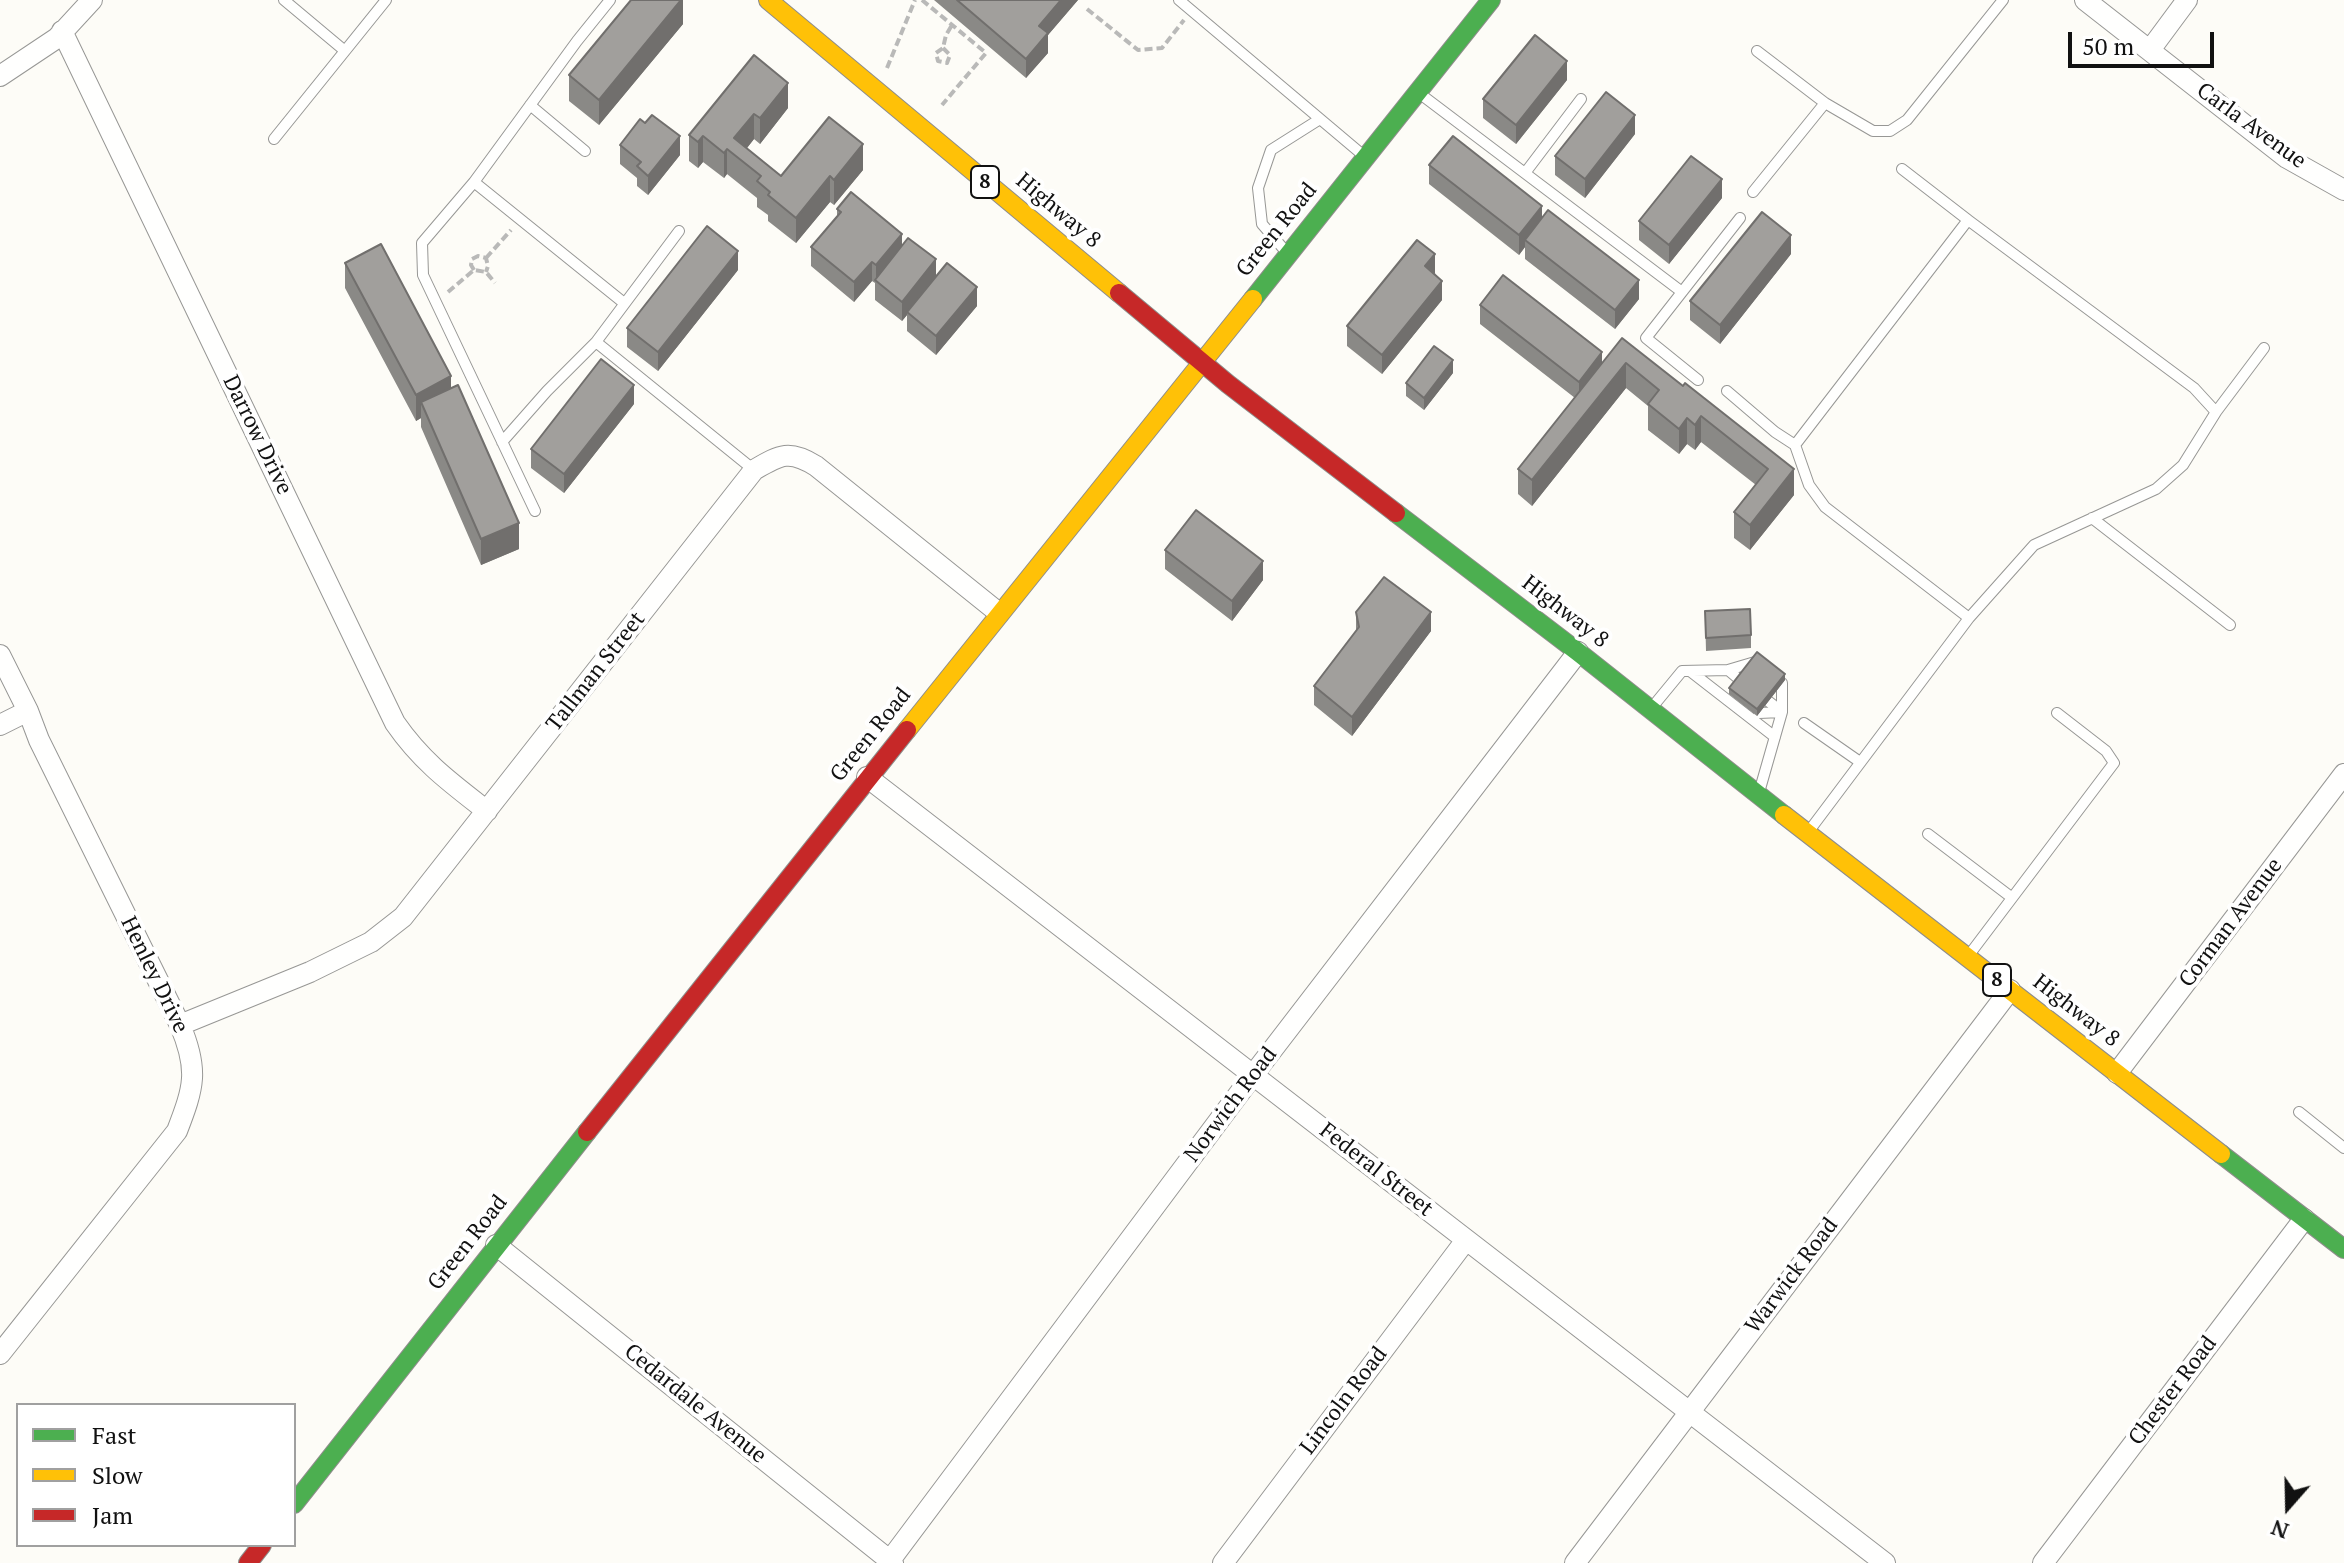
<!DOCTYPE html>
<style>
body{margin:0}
#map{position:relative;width:2344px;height:1563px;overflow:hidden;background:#fdfcf7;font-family:"PT Serif",serif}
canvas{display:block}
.legend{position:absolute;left:16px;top:1403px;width:280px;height:144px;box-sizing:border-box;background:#fff;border:2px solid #a0a0a0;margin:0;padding:10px 14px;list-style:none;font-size:24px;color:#111}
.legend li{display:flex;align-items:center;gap:16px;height:40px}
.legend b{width:40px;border:2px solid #a0a0a0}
.north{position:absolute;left:2248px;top:1467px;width:80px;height:80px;-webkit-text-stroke:6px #fff;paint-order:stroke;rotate:200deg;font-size:22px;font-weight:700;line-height:32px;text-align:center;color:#111}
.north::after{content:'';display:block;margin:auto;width:28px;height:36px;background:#111;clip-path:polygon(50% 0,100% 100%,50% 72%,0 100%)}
.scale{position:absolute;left:2068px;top:32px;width:146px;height:36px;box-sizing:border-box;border:4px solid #111;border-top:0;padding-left:10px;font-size:24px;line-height:28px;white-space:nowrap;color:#111;-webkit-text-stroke:6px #fff;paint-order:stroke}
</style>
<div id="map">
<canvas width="2344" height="1563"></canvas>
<ul class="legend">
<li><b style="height:10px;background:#4caf50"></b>Fast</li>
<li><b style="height:10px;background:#ffc107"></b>Slow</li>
<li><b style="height:10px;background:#c62828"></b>Jam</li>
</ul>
<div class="north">N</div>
<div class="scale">50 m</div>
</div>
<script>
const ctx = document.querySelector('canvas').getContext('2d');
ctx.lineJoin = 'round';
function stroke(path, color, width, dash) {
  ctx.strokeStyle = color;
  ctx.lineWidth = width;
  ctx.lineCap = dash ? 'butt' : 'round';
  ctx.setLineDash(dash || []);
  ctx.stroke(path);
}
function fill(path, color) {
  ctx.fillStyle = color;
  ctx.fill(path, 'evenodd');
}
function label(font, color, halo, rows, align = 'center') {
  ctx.font = font + ' "PT Serif",serif';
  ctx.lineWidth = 8;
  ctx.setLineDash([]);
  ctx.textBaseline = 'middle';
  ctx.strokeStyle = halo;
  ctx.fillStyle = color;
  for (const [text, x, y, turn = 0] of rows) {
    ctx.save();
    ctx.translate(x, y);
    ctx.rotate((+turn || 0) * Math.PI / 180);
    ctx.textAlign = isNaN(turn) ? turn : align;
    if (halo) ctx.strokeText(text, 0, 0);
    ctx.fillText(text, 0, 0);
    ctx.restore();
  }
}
const path = new Path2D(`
 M922 0 986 53 942 105
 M1087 9 1138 50 1162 48 1184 20
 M943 48 950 55 947 63 938 61 936 53 943 48 946 35 952 25
 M887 68 915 0
 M486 258 511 230
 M474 270 471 265 472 259 478 256 486 258 488 266 486 272
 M448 292 474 270 486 272 495 283`);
const lane = new Path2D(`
 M284 0 345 51
 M1179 0 1364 156
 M1757 51 1825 103 1873 131H1890L1907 120 2003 0
 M1419 93 1682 292
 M530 105 585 151
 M274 139 386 0
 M1902 169 1968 220
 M1525 173 1581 99
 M474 182 624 303
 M1753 192 1825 103
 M1288 254 1262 224 1258 188 1271 150 1320 119
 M596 342 754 470
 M1698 380 1646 338 1740 218
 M1727 391 1775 432 1795 445
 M2216 412 2264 348
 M502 442 547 391 596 342 679 231
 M535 511 423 275 422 243 474 182 577 41 610 0
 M2092 518 2230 625
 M1728 670 1755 662
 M1690 671 1775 737
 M1654 705 1682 671 1728 670 1740 680
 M1782 712V683
 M1759 713 1782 712
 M1804 723 1860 762
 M1760 789 1782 712 1768 701
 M1809 831 1969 618 2034 545 2156 489 2183 465 2216 412 2194 388 1968 220 1795 445 1809 485 1825 507 1969 618
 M1928 834 2011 897
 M1969 955 2114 763 2106 751 2057 713
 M2299 1112 2344 1148`);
const street = new Path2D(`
 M2085 0 2287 158 2344 190
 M62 31 395 723C422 762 451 783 487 811
 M2150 50 2187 0
 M0 76 57 38 92 0
 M0 655 28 711 39 740 180 1025C199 1070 194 1087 177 1131L0 1354
 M0 725 28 711
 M867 777 1885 1563
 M180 1025 310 972 371 942 403 917 754 470C780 455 789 449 816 466L999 613
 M2117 1073 2344 774
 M496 1245 893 1563
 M888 1563 1253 1075 1578 652
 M1223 1563 1466 1240
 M1575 1563 2010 990
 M2043 1563 2304 1219`);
const fast = new Path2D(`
 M1253 299 1491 0
 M1396 513 1578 652 1784 815
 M2221 1154 2344 1249
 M294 1504 587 1132`);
const slow = new Path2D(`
 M768 0 1119 293
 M907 730 1253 299
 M1784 815 2221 1154`);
const jam = new Path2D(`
 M1119 293 1228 384 1396 513
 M587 1132 907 730
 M248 1563 262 1545`);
const wall = new Path2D(`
 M683 0V24L599 125 569 101V75Z
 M934 0H1078L1048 35V53L1026 78Z
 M754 55 788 108 760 144 754 139 747 148 781 176 863 170 834 205 830 202 796 243 768 221V215L757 207V198L727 174 724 178 703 162 698 168 689 161V135Z
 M1567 80 1516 144 1483 118V99Z
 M1635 134 1585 198 1555 175V156Z
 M620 145 680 155 648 195 637 186V178L620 164Z
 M1429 165 1542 218 1639 299 1615 329 1525 259V247L1519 255 1429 184Z
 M1722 198 1669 264 1639 240V221Z
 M837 209 902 245 936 277 977 306 936 355 907 331V315L902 321 875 300V283L872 281 854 302 811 266V247L837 216Z
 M1791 254 1720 344 1690 320V301Z
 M345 263 451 388 519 549 481 565 421 427V418L416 421 345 288Z
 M738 270 658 371 627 347V328Z
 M1435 273 1442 300 1382 374 1347 346V326Z
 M1480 305 1602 364 1622 338 1683 386 1794 495 1750 550 1734 538V512L1756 485 1701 442 1695 450 1687 444 1679 454 1648 430V406L1626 388 1532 506 1518 494V469L1575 398 1480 324Z
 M1453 373 1424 410 1406 396V383Z
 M634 404 564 493 531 468V449Z
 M1165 550 1263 580 1232 621 1165 569Z
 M1705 611 1751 635V648L1706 651Z
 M1356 612 1431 631 1352 736 1314 705V686L1356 631Z
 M1785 680 1757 716 1729 694V688Z`);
const shadedWall = new Path2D(`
 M681 0H683V24L599 125V100Z
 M1061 0H1078L1048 35V53L1026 78V59L1039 26Z
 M1567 61V80L1516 144V125Z
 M788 83V108L760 144V118Z
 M754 114V139L739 158 734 138Z
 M1635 115V134L1585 198V179Z
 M680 136V155L648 195V176Z
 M703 136V162L698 168V142Z
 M863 144V170L834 205V180Z
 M727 149V174L724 178V153Z
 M830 176V202L796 243V218Z
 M1722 179V198L1669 264V245Z
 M1542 206V226L1525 240V247L1519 255V235Z
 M902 234V253L876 282V265Z
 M1791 235V254L1720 344V325Z
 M738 251V270L658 371V352Z
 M1435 254V273L1425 286V266Z
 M936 259V278L907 312V315L902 321V302Z
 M872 262V281L854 302V282Z
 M1639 280V299L1615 329V310Z
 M1442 281V300L1382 374V355Z
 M977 287V306L936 355V336Z
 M1602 352V371L1579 401V382Z
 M1453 360V373L1424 410V398Z
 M1626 363V388L1532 506V480Z
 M451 376V402H421V418L416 421V395Z
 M634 385V404L564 493V474Z
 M1701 416V442L1695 450V425Z
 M1687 418V444L1679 454V429Z
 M1794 469V495L1750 550V525Z
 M519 523V549L481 565V539Z
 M1263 561V580L1232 621V601Z
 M1431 612V631L1352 736V717Z
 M1785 674V680L1757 716V709Z`);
const building = new Path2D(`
 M631 0H681L599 100 569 75Z
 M957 0H1061L1039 26 1048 33 1026 59Z
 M1535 35 1567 61 1516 125 1483 99Z
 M754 55 788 83 760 118 754 114 734 138 781 176 829 117 863 144 834 180 830 176 796 218 768 195 770 192 757 181 761 176 727 149 724 153 703 136 698 142 689 135Z
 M1606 92 1635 115 1585 179 1555 156Z
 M652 115 680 136 648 176 637 166 641 162 620 145 640 119 645 123Z
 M1453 136 1542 206 1519 235 1429 165Z
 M1691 156 1722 179 1669 245 1639 221Z
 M851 192 902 234 876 265 872 262 854 282 811 247 841 212 837 209Z
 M1548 210 1639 280 1615 310 1525 240Z
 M1762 212 1791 235 1720 325 1690 301Z
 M707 226 738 251 658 352 627 328Z
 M908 238 936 259 902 302 875 280Z
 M1417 240 1435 254 1425 266 1442 281 1382 355 1347 326Z
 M381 244 451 376 416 395 345 263Z
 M947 263 977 287 936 336 907 312Z
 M1503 275 1602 352 1579 382 1480 305Z
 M1622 338 1683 386 1685 383 1794 469 1750 525 1734 512 1768 469 1701 416 1695 425 1687 418 1679 429 1648 404 1659 390 1626 363 1532 480 1518 469Z
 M1434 346 1453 360 1424 398 1406 383Z
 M601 359 634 385 564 474 531 449Z
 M458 385 519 523 481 539 421 402Z
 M1196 510 1263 561 1232 601 1165 550Z
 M1384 577 1431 612 1352 717 1314 686 1359 627 1356 612Z
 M1750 609 1751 635 1706 638 1705 611Z
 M1757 652 1785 674 1757 709 1729 688Z`);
const shields = [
 [985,182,28],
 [1997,980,28]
];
const shieldNames = [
 ["8",985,182],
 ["8",1997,980]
];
const streetNames = [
 ["Carla Avenue",2251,126,36],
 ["Highway 8",1058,211,40],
 ["Green Road",1277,230,-51],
 ["Darrow Drive",257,435,64],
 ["Highway 8",1565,612,38],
 ["Tallman Street",596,672,-52],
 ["Green Road",871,735,-51],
 ["Corman Avenue",2231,923,-53],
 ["Henley Drive",154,975,64],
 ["Highway 8",2076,1011,38],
 ["Norwich Road",1231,1105,-53],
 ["Federal Street",1376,1170,38],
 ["Green Road",468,1243,-52],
 ["Warwick Road",1792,1276,-53],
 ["Chester Road",2173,1391,-53],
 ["Lincoln Road",1344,1401,-53],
 ["Cedardale Avenue",695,1404,39]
];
stroke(lane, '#979795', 12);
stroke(street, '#979795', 22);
stroke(fast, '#8e8d8b', 20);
stroke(slow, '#8e8d8b', 20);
stroke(jam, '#8e8d8b', 20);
stroke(path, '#b9b9b8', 4, [8, 4]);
stroke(lane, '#fffffe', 10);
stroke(street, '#fffffe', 20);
stroke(fast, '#4caf50', 18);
stroke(slow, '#ffc107', 18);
stroke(jam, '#c62828', 18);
fill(wall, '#8a8986');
fill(shadedWall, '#716f6d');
fill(building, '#a19f9c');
stroke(building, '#716f6d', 2);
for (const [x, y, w] of shields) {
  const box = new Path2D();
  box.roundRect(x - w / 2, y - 16, w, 32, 6);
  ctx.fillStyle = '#fff';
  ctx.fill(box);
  stroke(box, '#111', 2);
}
label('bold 20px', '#111', null, shieldNames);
label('22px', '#111', '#fff', streetNames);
</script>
